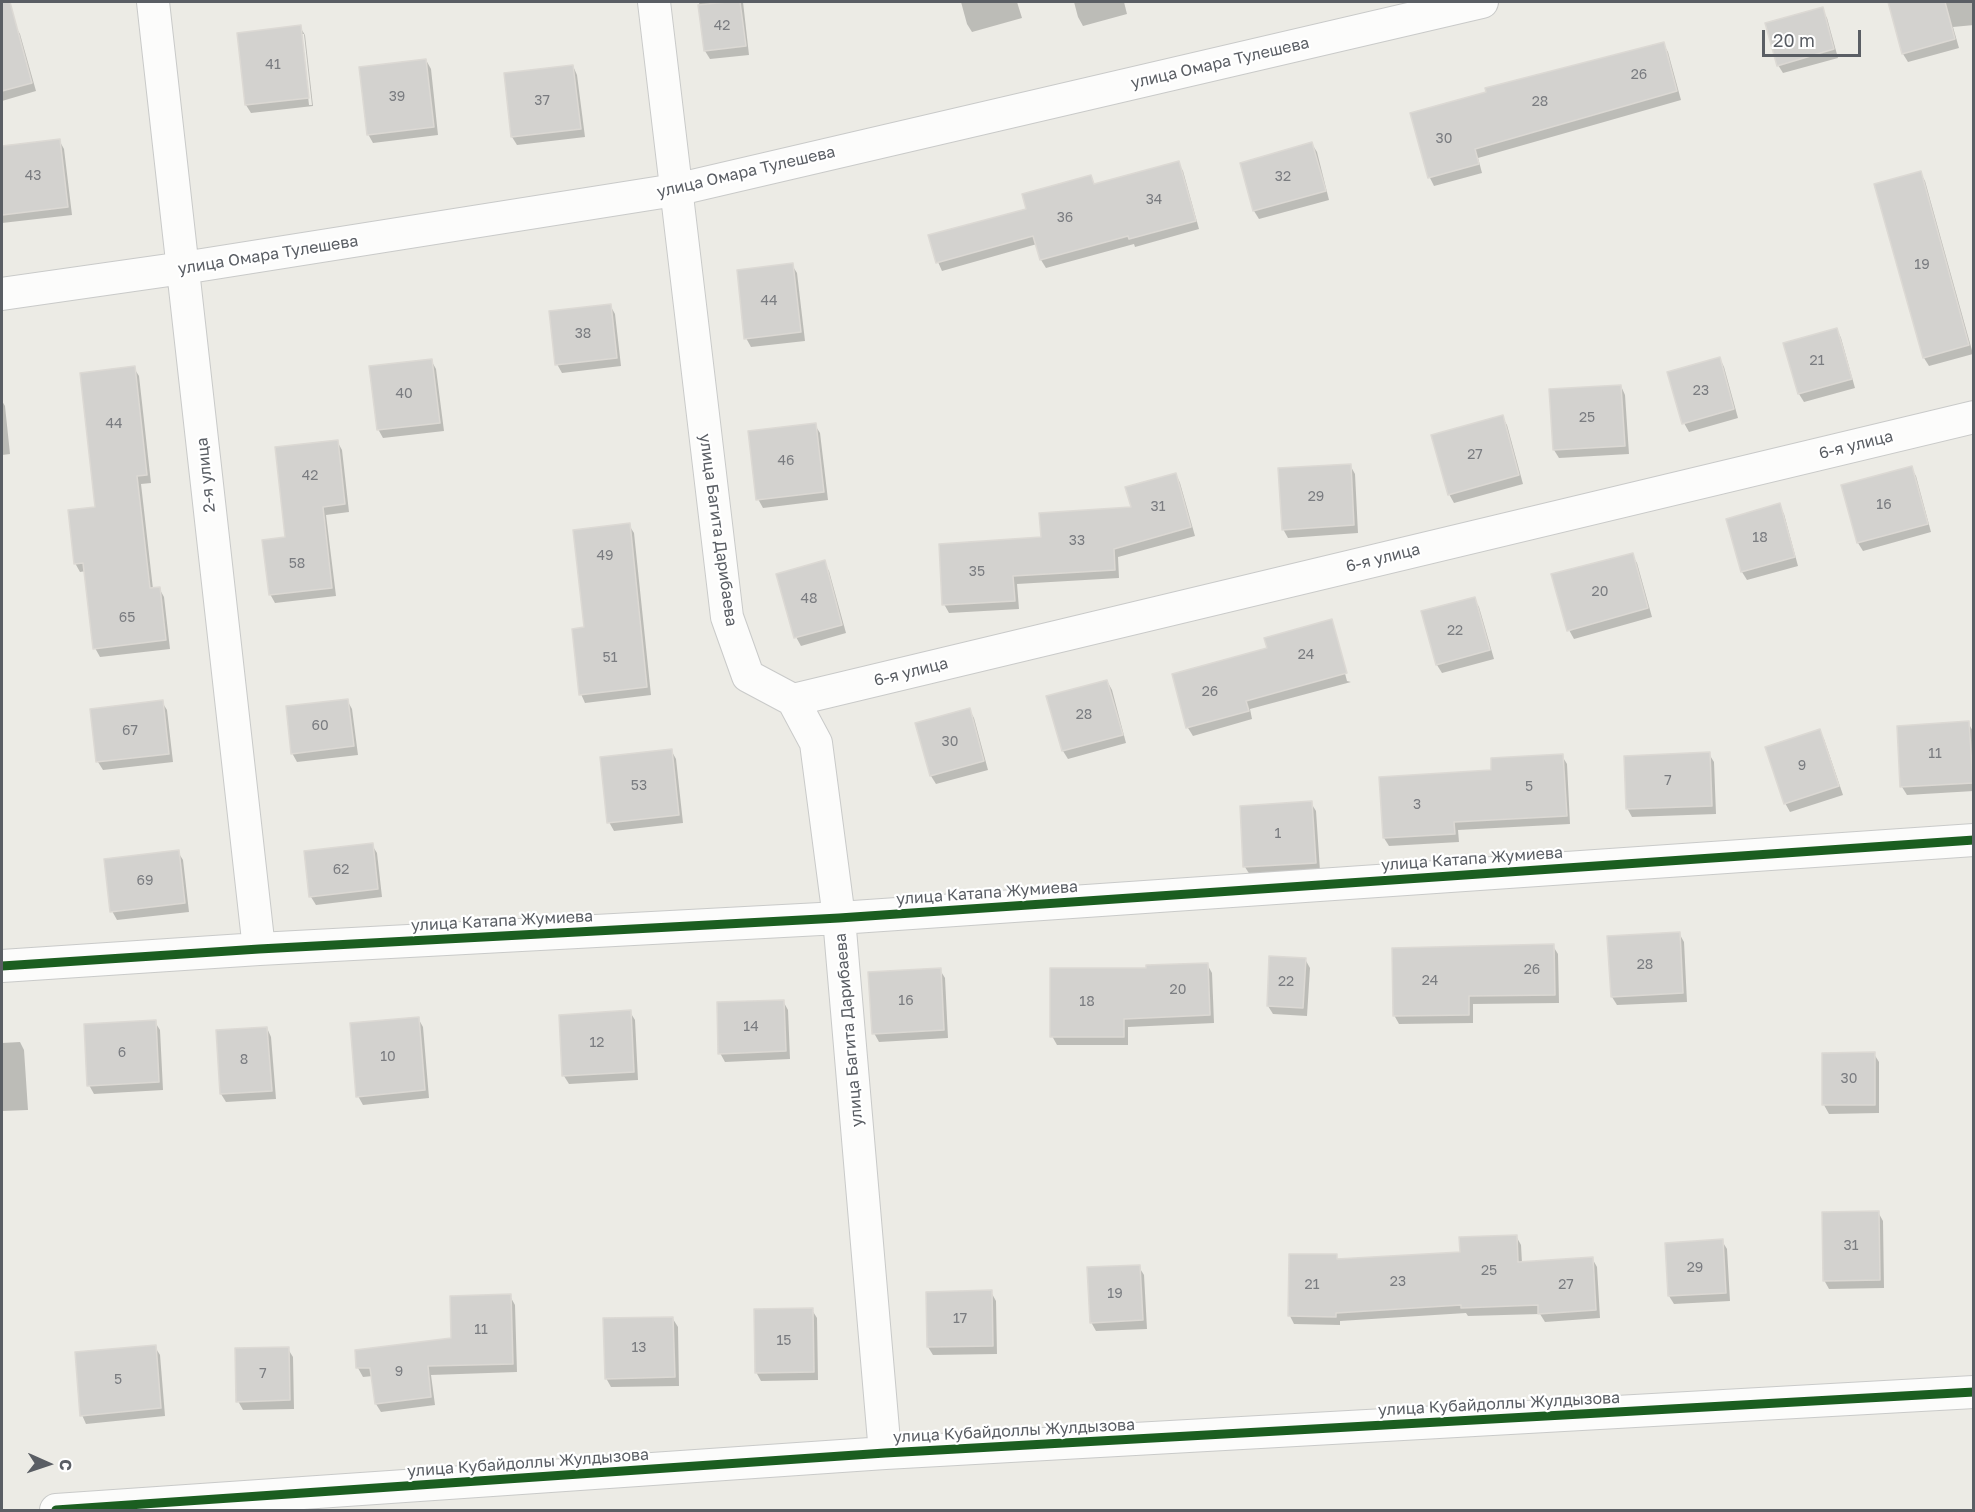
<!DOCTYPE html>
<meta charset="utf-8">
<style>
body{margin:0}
#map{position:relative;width:1975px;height:1512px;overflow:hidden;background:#ecebe5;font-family:"Golos Text",sans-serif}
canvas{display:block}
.frame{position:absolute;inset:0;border:3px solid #5a5e64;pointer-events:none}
.north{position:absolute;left:18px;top:1434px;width:60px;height:60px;-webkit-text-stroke:4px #fff;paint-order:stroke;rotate:93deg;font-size:16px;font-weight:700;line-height:24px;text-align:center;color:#5a5e64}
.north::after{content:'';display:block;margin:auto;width:21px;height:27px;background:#5a5e64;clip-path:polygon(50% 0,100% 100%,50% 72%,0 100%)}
.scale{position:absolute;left:1762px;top:30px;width:99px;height:27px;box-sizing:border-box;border:3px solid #5a5e64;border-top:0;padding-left:8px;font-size:18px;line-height:21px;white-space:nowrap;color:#5a5e64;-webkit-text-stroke:4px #fff;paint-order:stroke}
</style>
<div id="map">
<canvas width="1975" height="1512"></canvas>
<div class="frame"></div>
<div class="north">С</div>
<div class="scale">20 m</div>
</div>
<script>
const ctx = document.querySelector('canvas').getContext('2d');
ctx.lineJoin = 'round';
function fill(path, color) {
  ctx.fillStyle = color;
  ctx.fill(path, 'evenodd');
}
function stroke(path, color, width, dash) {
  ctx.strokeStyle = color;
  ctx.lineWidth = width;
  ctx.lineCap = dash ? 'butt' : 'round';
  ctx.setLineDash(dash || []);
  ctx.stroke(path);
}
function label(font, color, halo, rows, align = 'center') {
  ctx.font = font + ' "Golos Text",sans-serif';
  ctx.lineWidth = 4.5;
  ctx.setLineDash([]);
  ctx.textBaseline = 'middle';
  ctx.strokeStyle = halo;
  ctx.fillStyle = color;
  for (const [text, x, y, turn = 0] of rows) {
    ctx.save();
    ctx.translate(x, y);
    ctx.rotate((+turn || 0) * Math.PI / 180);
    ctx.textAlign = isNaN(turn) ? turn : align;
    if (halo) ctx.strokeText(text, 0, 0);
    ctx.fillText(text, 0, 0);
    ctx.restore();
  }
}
const shadow = new Path2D(`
 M699 2H743L749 55 710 59 705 51Z
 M961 2H1017L1022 18 972 32 967 24Z
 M1074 2H1124L1127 14 1083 26 1078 17Z
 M1889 2H1974V25L1953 27 1959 48 1908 62 1903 54Z
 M1822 9 1827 18 1838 58 1783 73 1778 65Z
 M15 26 20 34 36 91 2 101V29Z
 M300 27 305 35 313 106 251 113 246 105 238 34ZM301 34H304L312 105H309Z
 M1663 43 1668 52 1681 100 1478 158 1482 173 1434 186 1430 178 1412 114Z
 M426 60 431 69 438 135 373 143 368 134Z
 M573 66 577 75 585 137 517 145 512 137Z
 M59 140 64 149 72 215 2 223V147Z
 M1312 144 1317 152 1329 200 1259 219 1254 211 1241 164Z
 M1178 162 1183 171 1199 229 1135 247 1134 244 1046 268 1041 260 1037 244 942 271 938 262 1028 210 1090 177 1095 185Z
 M1920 172 1925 181 1973 354 1929 366 1924 358Z
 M792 265 797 273 805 341 751 347 746 338Z
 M610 305 615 314 621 366 562 373 557 364Z
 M1837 329 1841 338 1855 388 1804 402 1799 394 1785 344Z
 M1720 359 1724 367 1738 418 1689 432 1684 423Z
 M431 360 436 369 444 431 383 438 378 429Z
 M134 368 139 376 151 483 141 484 153 589 159 588 164 597 170 649 100 657 95 648 86 571 80 572 75 563 97 508Z
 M1621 386 1625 395 1629 454 1559 458 1554 450 1551 391Z
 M2 401 5 406 10 454 2 455Z
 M1502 417 1507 425 1523 484 1454 503 1449 494Z
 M815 425 820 433 828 500 763 508 758 499Z
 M337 441 342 450 349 512 326 515 336 596 275 603 270 594 287 538Z
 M1350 465 1355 474 1358 533 1288 538 1283 529Z
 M1911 468 1916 476 1931 532 1863 551 1858 543 1843 486Z
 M1176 474 1180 483 1195 536 1118 557 1119 578 1017 584 1019 609 949 613 944 604 1042 539 1133 509Z
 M1779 505 1784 514 1798 566 1747 580 1742 572 1728 520Z
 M629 525 634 533 651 695 585 703 581 694 586 629Z
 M1632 555 1637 563 1652 617 1574 639 1569 630Z
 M824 562 829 571 846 633 801 646 796 637Z
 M1474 598 1479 607 1494 659 1442 673 1437 665 1423 612Z
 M1331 621 1335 628H1333L1347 681 1351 682 1250 709 1252 719 1193 736 1188 728 1174 675 1269 649Z
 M1107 681 1112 690 1126 743 1068 759 1063 751Z
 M347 700 352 709 358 755 297 762 292 753Z
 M162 702 167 710 173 762 103 770 98 762Z
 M969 709 974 718 988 770 936 784 931 776Z
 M1968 723 1973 731 1974 791 1907 795 1902 787 1898 727Z
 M1819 730 1824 739 1843 795 1790 812 1785 803Z
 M671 750 676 759 683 823 614 831 609 822Z
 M1709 754 1714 762 1716 814 1632 817 1627 808Z
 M1562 756 1567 764 1570 824 1458 830 1459 842 1389 846 1384 838 1380 778 1493 771Z
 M1311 803 1316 811 1320 871 1250 875 1245 867Z
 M372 845 377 853 382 897 316 905 311 897Z
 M178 852 183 860 189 912 117 920 112 911Z
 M1679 933 1684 942 1687 1002 1617 1005 1612 997 1609 937Z
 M1553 946 1558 954 1559 1003 1473 1004V1023L1399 1024 1394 1015Z
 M1305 959 1310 968 1307 1016 1273 1014 1268 1006Z
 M1207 964 1212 973 1214 1023 1128 1027V1045H1057L1052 1036 1148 970Z
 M940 970 945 978 948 1038 879 1042 874 1033Z
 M783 1001 788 1010 790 1059 725 1062 720 1053Z
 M630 1012 635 1020 638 1080 569 1084 564 1076 560 1016Z
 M418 1018 423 1027 429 1098 363 1105 358 1096Z
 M155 1022 160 1030 163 1090 94 1094 89 1085Z
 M267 1028 271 1037 276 1099 226 1102 221 1094 217 1031Z
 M20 1042 24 1050 28 1110 2 1111V1043Z
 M1874 1054 1879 1062V1113L1829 1114 1824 1105Z
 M1878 1212 1883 1221 1884 1288 1829 1289 1824 1280Z
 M1516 1236 1521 1245 1522 1263 1592 1258 1597 1267 1600 1318 1545 1322 1540 1314 1468 1316 1466 1313 1340 1321V1325L1294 1324 1290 1316 1336 1256 1339 1261 1461 1253Z
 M1722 1241 1727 1249 1730 1301 1674 1304 1669 1296Z
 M1139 1267 1144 1275 1147 1329 1096 1331 1091 1322Z
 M991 1292 996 1301 997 1354 933 1355 928 1347Z
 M510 1296 515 1305 517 1372 431 1375 435 1405 381 1412 376 1404 373 1376 363 1377 358 1368 356 1351 453 1339Z
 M812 1310 817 1318 818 1380 761 1381 756 1372Z
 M673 1319 678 1327 679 1386 611 1387 606 1378Z
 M155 1347 160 1355 165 1416 86 1424 82 1415Z
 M288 1349 293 1357 294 1409 243 1410 238 1401Z`);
const building = new Path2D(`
 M2 2H10L32 83 2 91Z
 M727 2H740L746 46 704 51 698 5Z
 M1888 2H1945L1955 39 1902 54Z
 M1823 7 1834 49 1777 66 1765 23Z
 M301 25 309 98 245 105 237 33Z
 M1664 42 1677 91 1475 149 1479 164 1428 178 1410 113 1486 92 1485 88Z
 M426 59 434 127 367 135 359 67Z
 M573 65 581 129 511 137 504 73Z
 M60 139 68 207 2 215V146Z
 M1312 142 1326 191 1253 211 1240 163Z
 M1179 161 1196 221 1129 239 1128 236 1040 260 1033 236 936 263 928 235 1026 209 1022 194 1091 175 1094 184Z
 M1921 171 1969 345 1923 358 1874 184Z
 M793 263 801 332 744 339 737 270Z
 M611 304 617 358 555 365 549 311Z
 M1837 328 1852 379 1798 394 1783 343Z
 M1720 357 1734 409 1682 424 1667 372Z
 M432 359 440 423 377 430 369 366Z
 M135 366 147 475 137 476 150 588 160 587 166 640 93 649 83 563 74 564 68 510 95 507 80 373Z
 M1621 385 1625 446 1553 450 1549 389Z
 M1503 415 1519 475 1448 495 1431 435Z
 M816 423 824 492 756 500 748 431Z
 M338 440 345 504 323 507 332 588 269 595 262 540 285 537 275 447Z
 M1351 464 1354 525 1282 530 1278 468Z
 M1912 466 1928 524 1857 543 1841 485Z
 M1176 473 1191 527 1114 549 1115 570 1013 576 1015 601 942 605 939 544 1041 537 1039 513 1131 507 1125 487Z
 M1780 503 1795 557 1741 572 1726 519Z
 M630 523 647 687 579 695 572 629 584 627 573 530Z
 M1633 553 1648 608 1567 631 1551 574Z
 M825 560 842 625 794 638 776 574Z
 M1475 597 1490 650 1436 665 1421 611Z
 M1332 619 1347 673 1246 701 1249 711 1186 728 1172 674 1267 648 1264 638Z
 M1107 680 1123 735 1062 751 1046 696Z
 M348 699 354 746 291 754 286 706Z
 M163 700 169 754 96 762 90 709Z
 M970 708 984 761 930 776 915 723Z
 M1969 721 1973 783 1900 787 1897 726Z
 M1820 729 1839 786 1784 804 1765 747Z
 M672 749 679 815 607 823 600 757Z
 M1710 752 1712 806 1626 809 1624 756Z
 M1563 754 1567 816 1454 822 1455 834 1383 838 1379 777 1491 770V758Z
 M1312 801 1316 863 1243 867 1240 806Z
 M373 843 378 889 309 897 304 851Z
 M179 850 185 903 110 912 104 859Z
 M1680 932 1683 993 1611 997 1607 936Z
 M1554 944 1555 995 1469 996V1015L1393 1016 1392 948Z
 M1269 956 1306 958 1303 1008 1267 1006Z
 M1208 963 1210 1015 1124 1019V1037H1050V968H1146V965Z
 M941 968 944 1030 872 1034 868 972Z
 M784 1000 786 1051 718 1054 717 1002Z
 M631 1010 634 1072 562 1076 559 1015Z
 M419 1017 425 1090 356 1097 350 1023Z
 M156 1020 159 1082 87 1086 84 1024Z
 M267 1027 272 1091 220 1094 216 1030Z
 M1875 1052V1105H1822V1053Z
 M1879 1211 1880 1280 1823 1281 1822 1212Z
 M1517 1235 1518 1262 1593 1257 1596 1310 1538 1314V1305L1461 1308V1305L1336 1313V1317L1288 1316 1289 1254H1337V1259L1460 1252 1459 1237Z
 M1723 1239 1726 1293 1668 1296 1665 1243Z
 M1140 1265 1143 1320 1090 1323 1087 1267Z
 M992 1290 993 1346 927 1347 926 1292Z
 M511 1294 513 1364 428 1366 431 1397 375 1404 370 1368H356L355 1350 451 1338 450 1296Z
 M813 1308 814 1372 755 1373 754 1309Z
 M673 1317 675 1377 605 1379 603 1318Z
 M156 1345 161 1408 80 1416 75 1352Z
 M289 1347 290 1400 236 1402 235 1348Z`);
const street = new Path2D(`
 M153 2 259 949
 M654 2 727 617 748 676 793 700 816 743 839 918 885 1453
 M2 294 183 268 675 190 1482 2
 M793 700 1974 417
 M2 966 259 949 839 918 1974 840
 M56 1510 885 1453 1974 1392`);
const cycleway = new Path2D(`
 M2 966 259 949 839 918 1974 840
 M56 1510 885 1453 1974 1392`);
const numberNames = [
 ["42",722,26],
 ["41",273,65],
 ["26",1639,75],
 ["39",397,97],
 ["37",542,101],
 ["28",1540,102],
 ["30",1444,139],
 ["43",33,176],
 ["32",1283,177],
 ["34",1154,200],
 ["36",1065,218],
 ["19",1922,265],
 ["44",769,301],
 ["38",583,334],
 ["21",1817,361],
 ["23",1701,391],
 ["40",404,394],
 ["25",1587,418],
 ["44",114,424],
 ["27",1475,455],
 ["46",786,461],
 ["42",310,476],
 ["29",1316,497],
 ["16",1884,505],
 ["31",1158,507],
 ["18",1760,538],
 ["33",1077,541],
 ["49",605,556],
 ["58",297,564],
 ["35",977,572],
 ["20",1600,592],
 ["48",809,599],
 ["65",127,618],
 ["22",1455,631],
 ["24",1306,655],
 ["51",610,658],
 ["26",1210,692],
 ["28",1084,715],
 ["60",320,726],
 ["67",130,731],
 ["30",950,742],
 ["11",1935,754],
 ["9",1802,766],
 ["7",1668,781],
 ["53",639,786],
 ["5",1529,787],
 ["3",1417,805],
 ["1",1278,834],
 ["62",341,870],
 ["69",145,881],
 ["28",1645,965],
 ["26",1532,970],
 ["24",1430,981],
 ["22",1286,982],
 ["20",1178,990],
 ["16",906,1001],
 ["18",1087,1002],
 ["14",751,1027],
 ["12",597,1043],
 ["6",122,1053],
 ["10",388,1057],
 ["8",244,1060],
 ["30",1849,1079],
 ["31",1851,1246],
 ["29",1695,1268],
 ["25",1489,1271],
 ["23",1398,1282],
 ["21",1312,1285],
 ["27",1566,1285],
 ["19",1115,1294],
 ["17",960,1319],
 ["11",481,1330],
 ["15",784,1341],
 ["13",639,1348],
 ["9",399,1372],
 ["7",263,1374],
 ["5",118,1380]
];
const streetNames = [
 ["улица Омара Тулешева",1220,63,-13],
 ["улица Омара Тулешева",746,172,-13],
 ["улица Омара Тулешева",268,255,-9],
 ["6-я улица",1856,445,-14],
 ["2-я улица",206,475,-96],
 ["улица Багита Дарибаева",718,530,82],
 ["6-я улица",1383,558,-14],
 ["6-я улица",911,672,-14],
 ["улица Катапа Жумиева",1472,859,-4],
 ["улица Катапа Жумиева",987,893,-4],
 ["улица Катапа Жумиева",502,921,-3],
 ["улица Багита Дарибаева",849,1030,-95],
 ["улица Кубайдоллы Жулдызова",1499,1404,-3],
 ["улица Кубайдоллы Жулдызова",1014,1431,-3],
 ["улица Кубайдоллы Жулдызова",528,1463,-4]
];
fill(shadow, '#0003');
fill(building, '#d3d2cf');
stroke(building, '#dcd9d4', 1.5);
stroke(street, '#c9cac9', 34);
stroke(street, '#fcfcfb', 32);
stroke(cycleway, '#1b5e20', 9);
label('14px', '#7a7c80', null, numberNames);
label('16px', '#5a5e64', '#fff', streetNames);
</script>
